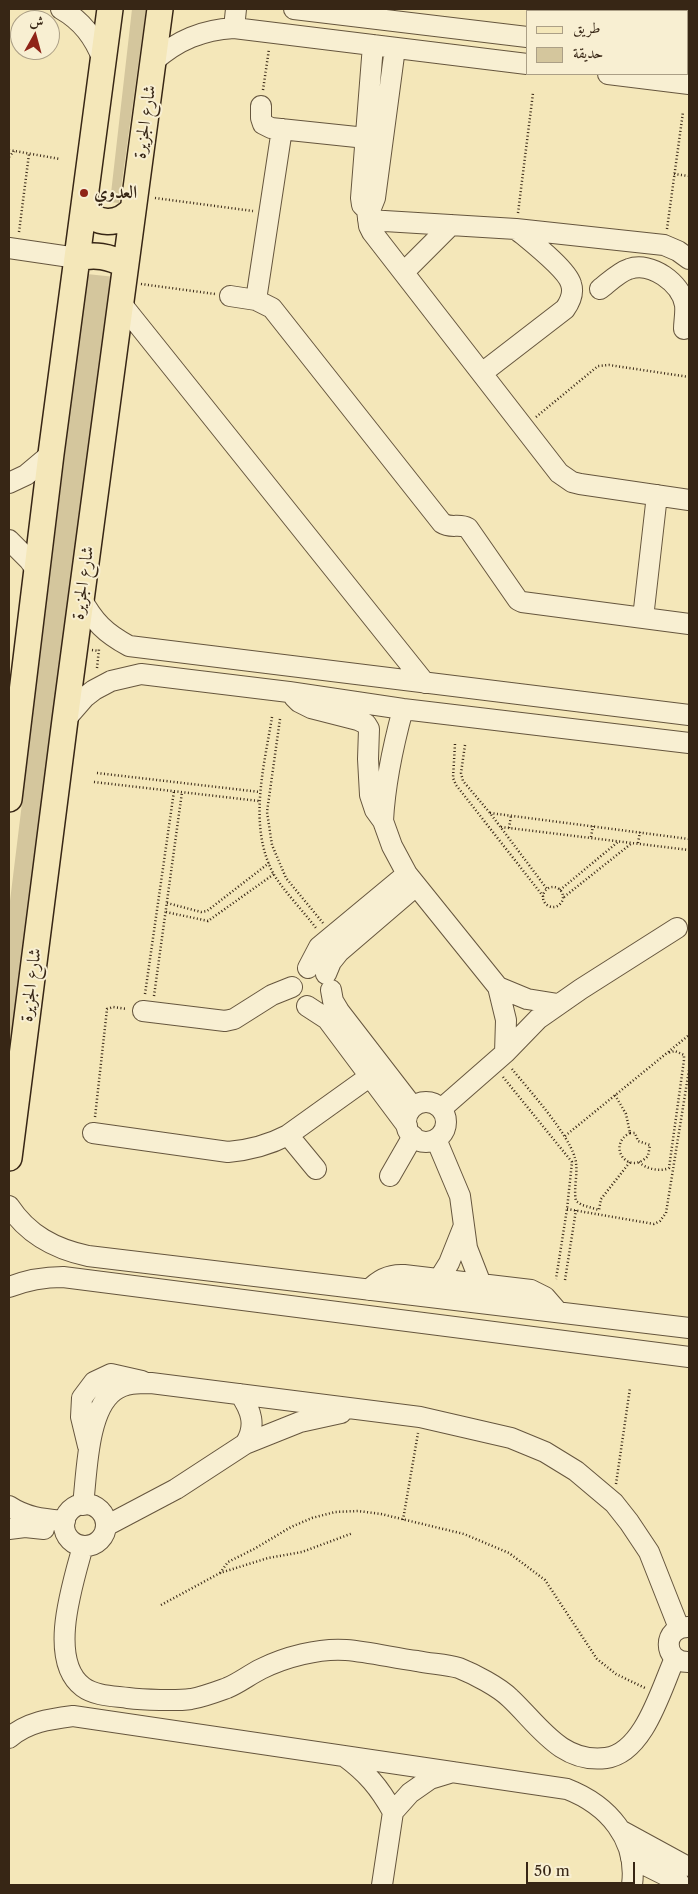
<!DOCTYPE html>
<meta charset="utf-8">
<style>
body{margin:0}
#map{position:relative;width:698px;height:1894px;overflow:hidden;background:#f4e7b9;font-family:"Libre Caslon Text",Amiri,serif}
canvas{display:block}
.frame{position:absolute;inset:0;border:10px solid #372615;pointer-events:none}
.legend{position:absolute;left:526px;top:10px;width:162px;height:65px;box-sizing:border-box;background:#f8efd2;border:1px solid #ab9f86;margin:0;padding:6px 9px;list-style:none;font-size:15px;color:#372615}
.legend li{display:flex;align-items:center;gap:10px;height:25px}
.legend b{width:25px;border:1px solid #ab9f86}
.north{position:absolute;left:10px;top:10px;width:50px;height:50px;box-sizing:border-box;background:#f8efd2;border:1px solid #ab9f86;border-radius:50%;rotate:7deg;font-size:14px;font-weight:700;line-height:20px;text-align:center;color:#372615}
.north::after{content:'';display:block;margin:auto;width:18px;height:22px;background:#8f2418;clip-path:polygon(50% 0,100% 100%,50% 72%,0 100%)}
.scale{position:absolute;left:526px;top:1862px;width:109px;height:22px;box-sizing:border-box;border:2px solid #372615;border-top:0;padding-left:6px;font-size:15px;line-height:18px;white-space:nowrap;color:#372615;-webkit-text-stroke:4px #f8efd2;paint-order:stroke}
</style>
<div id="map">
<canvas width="698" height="1894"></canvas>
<div class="frame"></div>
<ul class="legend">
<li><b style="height:6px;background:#f4e7b9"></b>طريق</li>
<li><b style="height:14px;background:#d4c69d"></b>حديقة</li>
</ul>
<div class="north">ش</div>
<div class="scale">50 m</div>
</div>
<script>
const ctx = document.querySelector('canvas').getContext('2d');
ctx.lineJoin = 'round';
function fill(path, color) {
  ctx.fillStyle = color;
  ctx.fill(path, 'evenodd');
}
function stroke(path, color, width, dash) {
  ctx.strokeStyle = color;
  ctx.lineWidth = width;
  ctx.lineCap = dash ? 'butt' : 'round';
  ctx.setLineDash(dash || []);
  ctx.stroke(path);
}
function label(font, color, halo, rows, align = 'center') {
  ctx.font = font + ' "Libre Caslon Text",Amiri,serif';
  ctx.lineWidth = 4;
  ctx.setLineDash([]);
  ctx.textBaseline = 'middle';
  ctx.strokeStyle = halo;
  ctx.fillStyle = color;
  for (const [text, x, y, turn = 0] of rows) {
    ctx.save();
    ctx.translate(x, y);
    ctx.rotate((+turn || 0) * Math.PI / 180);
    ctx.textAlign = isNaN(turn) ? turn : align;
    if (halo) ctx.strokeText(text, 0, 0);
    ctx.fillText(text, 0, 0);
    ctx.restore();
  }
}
const green = new Path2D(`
 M132 9H146L119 203 110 202Z
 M87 274 115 277 9 1082V909Z`);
const path = new Path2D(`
 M263 90 269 49
 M9 150 60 159
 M9 157 14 151
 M674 174 689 176
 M155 198 253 211
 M518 213 533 93
 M667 229 683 112
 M19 232 29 154
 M141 284 215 294
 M536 417 598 366 609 365 689 377
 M92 650 99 651
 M97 668 99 649
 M272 717C264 767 248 825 273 873 282 889 304 912 316 928
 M280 719 267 812 272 845 286 878 323 923
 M455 744 453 778 456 785 543 896
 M465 745 461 773 463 781 490 813 547 889
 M97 773 260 792
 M94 782 259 801
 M490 813 689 839
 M501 827 689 850
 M509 828 511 816
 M591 837 593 826
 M638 843 640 832
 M543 897a10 10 0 1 1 20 0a10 10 0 1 1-20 0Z
 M560 890 619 841
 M564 897 632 843
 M167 903 201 912 207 911 269 863
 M166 912 208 921 274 874
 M145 994 174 791
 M154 996 182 792
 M512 1069C529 1090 568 1133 575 1158 579 1172 573 1187 576 1201L582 1205 599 1210 601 1199 630 1162
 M503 1077 572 1162 567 1209 556 1279
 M615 1095 626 1114 630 1133
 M95 1117 107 1009 113 1007 127 1009
 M630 1133H635L638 1141 650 1145 648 1156C628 1177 606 1145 630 1133Z
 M565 1136 689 1035
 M639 1162C646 1169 660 1172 669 1168L684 1060V1055L675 1051 667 1053
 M567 1209 654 1224 660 1221 666 1213 689 1070
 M565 1280 576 1210
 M616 1484 630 1388
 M403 1520 418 1433
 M220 1573 228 1562 254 1549 291 1527 312 1518 335 1512 358 1511 381 1514 464 1534 509 1553 545 1580 597 1659 616 1674 645 1688
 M161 1605 220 1573 268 1558 302 1552 353 1533`);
const minor = new Path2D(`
 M61 9C82 21 94 37 103 60
 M294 9 527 37
 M234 28 236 9
 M373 45 361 198 362 205 367 210 371 208 375 198 395 48
 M687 57H689
 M154 61C178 40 202 30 234 28L527 64
 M608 74 689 84
 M261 106V118L263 124 271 128 366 138
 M367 210 369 226 372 232 559 473 572 482 580 484 689 500
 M368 220 516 229 664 245 678 251 689 259
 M9 248 77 258
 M404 272 451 225
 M600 289C608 283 619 272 629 269 651 261 681 283 685 305 686 313 684 321 684 329
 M230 296 256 300 272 308 442 523C451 529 459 523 468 528L518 600 522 602 689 624
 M256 300 282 129
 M120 302 425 683
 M482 373 565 309C570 302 574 293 571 284 567 269 529 240 516 229
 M9 483 26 475 51 454
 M9 540 29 560 38 572
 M81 598C94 622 105 633 129 646L689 715
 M643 618 657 495
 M294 697 299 702 311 708 358 720 366 724 369 729 368 759 370 795 375 810 383 821 392 846 407 874 498 987 506 1020 505 1053
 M65 720 85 697 94 690 111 681 141 674 289 692 403 709 689 743
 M383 821C385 782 393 746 403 709
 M308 968 319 947 407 874
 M326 974 331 962 339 952 416 886
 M498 987 527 999 558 1004
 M331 990 333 1001 339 1011 413 1107
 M307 1006 327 1019 407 1126
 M143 1011 225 1021 234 1019 272 995 292 987
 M406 1122a20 20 0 1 1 40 0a20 20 0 1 1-40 0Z
 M441 1109 505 1053 538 1019 581 989 677 928
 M93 1133 228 1152C250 1150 269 1145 288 1135L369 1077
 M288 1135 316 1169
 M436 1139 460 1196 467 1248 481 1284
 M390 1176 413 1136
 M9 1206C28 1235 55 1249 88 1256L689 1328
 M439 1279 449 1263 463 1228
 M9 1287C27 1280 43 1277 63 1277L689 1357
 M369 1290C379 1279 389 1274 404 1275L531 1290 545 1297 558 1312
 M240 1394C251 1410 257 1426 245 1444
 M88 1446 81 1417 82 1398 94 1382 111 1374 142 1381
 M64 1525a21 21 0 1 1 42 0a21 21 0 1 1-42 0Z
 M83 1505C87 1473 87 1411 114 1391 125 1383 138 1383 151 1383L420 1417 511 1438 545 1452 576 1471 614 1503 629 1522 649 1552 679 1628
 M9 1506C27 1518 44 1519 65 1521
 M106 1526 176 1489 245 1444 300 1422 341 1413
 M9 1529 25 1527 44 1529
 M83 1546C73 1583 47 1660 83 1687 95 1696 114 1696 128 1698 143 1700 177 1701 191 1699 203 1697 216 1692 227 1688 239 1683 249 1675 261 1669 285 1657 319 1648 346 1650 370 1652 394 1658 417 1661 431 1664 446 1664 459 1668 474 1674 499 1687 510 1698 538 1724 561 1764 606 1758 644 1753 661 1689 675 1658
 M689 1627C662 1626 662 1663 689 1662
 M9 1738C27 1722 50 1719 73 1716L567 1789C608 1805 638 1839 632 1885
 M344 1756C367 1773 379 1787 393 1812
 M620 1830 686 1866
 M631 1858 679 1882
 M382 1885 393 1812 410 1793 430 1779 453 1772`);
const major = new Path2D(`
 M84 207C96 226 118 226 133 209
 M77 258C95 254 109 256 125 265
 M9 799 51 454 110 9
 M9 1158 65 720 160 9`);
const markers = [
 [84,193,5,"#8f2418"]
];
const streetNames = [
 ["شارع الجزيرة",145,122,-82],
 ["شارع الجزيرة",83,583,-82],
 ["شارع الجزيرة",31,985,-83]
];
const poiNames = [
 ["العدوي",94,193]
];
fill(green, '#d4c69d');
stroke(minor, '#66563e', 22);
stroke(major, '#372615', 28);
stroke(path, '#372615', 2.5, [1, 2.5]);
stroke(minor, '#f8efd2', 20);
stroke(major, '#f4e7b9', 25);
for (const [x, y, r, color] of markers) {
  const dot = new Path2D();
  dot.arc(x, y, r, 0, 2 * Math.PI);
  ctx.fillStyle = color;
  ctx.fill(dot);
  stroke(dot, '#f8efd2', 2);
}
label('18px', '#372615', '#f8efd2', streetNames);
label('bold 18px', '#372615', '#f8efd2', poiNames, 'left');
</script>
